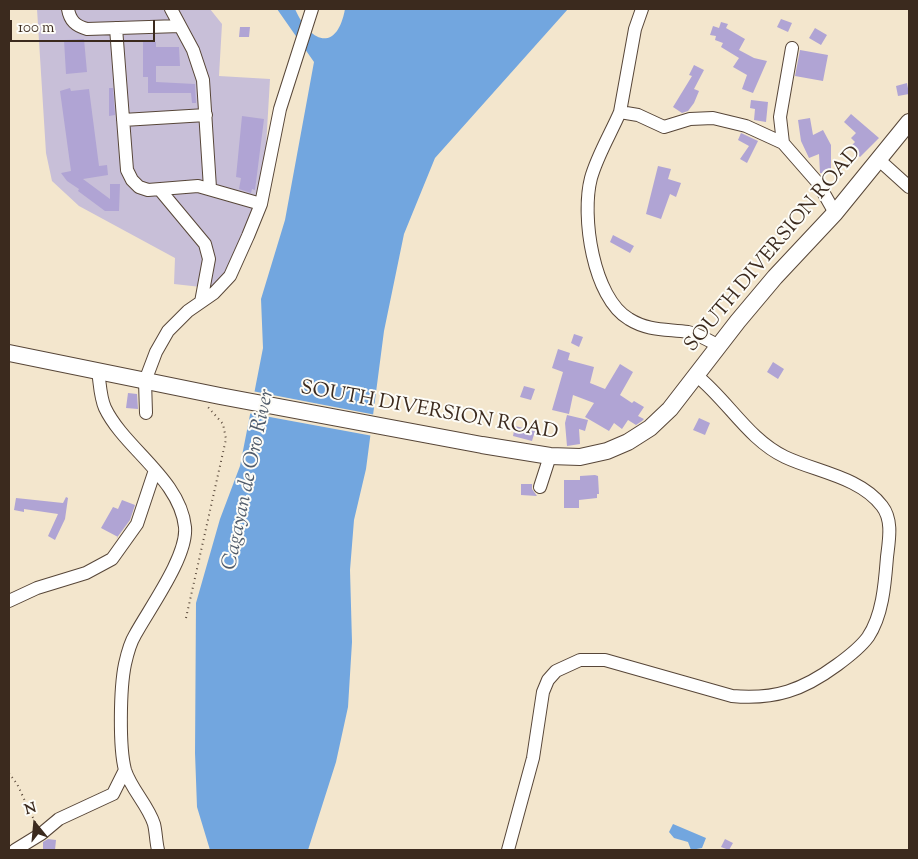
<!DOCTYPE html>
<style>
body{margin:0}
#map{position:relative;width:918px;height:859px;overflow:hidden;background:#f3e6cd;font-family:"Sorts Mill Goudy",serif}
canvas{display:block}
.frame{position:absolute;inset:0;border:10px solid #3b2a1e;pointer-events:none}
.north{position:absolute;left:10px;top:799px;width:50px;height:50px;-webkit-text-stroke:4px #fdfcf7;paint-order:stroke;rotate:343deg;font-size:14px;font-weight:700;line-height:20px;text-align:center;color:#3b2a1e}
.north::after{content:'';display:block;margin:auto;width:18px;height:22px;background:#3b2a1e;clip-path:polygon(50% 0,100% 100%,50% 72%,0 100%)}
.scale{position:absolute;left:10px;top:20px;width:145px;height:22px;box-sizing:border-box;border:2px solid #3b2a1e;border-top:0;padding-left:6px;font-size:15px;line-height:18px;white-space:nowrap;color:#3b2a1e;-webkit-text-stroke:4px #fdfcf7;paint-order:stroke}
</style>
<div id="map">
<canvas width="918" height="859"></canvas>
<div class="frame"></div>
<div class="north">N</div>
<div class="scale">100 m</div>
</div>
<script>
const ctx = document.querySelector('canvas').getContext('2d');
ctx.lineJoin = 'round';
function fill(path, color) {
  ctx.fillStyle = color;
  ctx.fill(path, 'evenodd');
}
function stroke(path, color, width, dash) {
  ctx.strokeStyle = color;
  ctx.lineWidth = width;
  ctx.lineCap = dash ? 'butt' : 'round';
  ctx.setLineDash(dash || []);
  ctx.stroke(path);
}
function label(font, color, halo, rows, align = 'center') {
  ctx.font = font + ' "Sorts Mill Goudy",serif';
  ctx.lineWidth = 4;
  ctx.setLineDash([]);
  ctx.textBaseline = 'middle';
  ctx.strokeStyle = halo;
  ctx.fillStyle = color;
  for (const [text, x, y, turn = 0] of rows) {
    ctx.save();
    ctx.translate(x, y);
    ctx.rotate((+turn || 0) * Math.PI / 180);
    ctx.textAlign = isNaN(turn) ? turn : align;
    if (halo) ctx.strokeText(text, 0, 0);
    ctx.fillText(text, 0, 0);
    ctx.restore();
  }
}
const industrial = new Path2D(`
 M37 9H210L222 24 219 76 270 79 266 147 254 212 219 289 174 284 175 258 79 206 52 181 46 153Z`);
const water = new Path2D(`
 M277 9H295C310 43 337 53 345 9H568L435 158 404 234 384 331 366 469 354 520 350 570 352 642 348 707 336 762 308 850H210L197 807 195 753 196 603 220 519 240 466 263 348 261 299 285 220 314 62Z
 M673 824 706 838 702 848 691 850 688 842 674 838 669 832Z`);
const pier = new Path2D(`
 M252 391 376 415 373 436 248 413Z`);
const building = new Path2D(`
 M781 19 792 23 788 32 777 27Z
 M721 22 728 24 726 28 745 39 739 50 754 58 767 61 753 93 742 89 747 75 733 67 739 58 721 47 723 43 715 40 716 36 710 35 713 26 719 28Z
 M240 27H250L249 37H239Z
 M815 28 827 35 821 45 809 38Z
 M84 39 87 72 66 74 64 40Z
 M143 42H156V47H179L180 66H156V82L195 84 196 103H192L191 93H148V77H143Z
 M800 50 828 55 823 81 795 76Z
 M694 65 704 70 694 89 699 91 694 103 688 111 682 113 673 107 692 76 689 75Z
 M907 83 909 94 898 96 896 86Z
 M70 88 71 91 89 89 99 166 107 165 108 175 83 179 110 199V184H120L119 211H105L78 191 79 189 67 181 61 173 71 171 60 91Z
 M109 88H113L115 115 109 116Z
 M751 100 768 102 766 122 754 120 755 109 750 108Z
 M851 114 879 138 860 157 850 147 855 142 851 138 856 133 844 122Z
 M242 116 264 119 255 190 252 189 251 193 239 189 241 178 236 177Z
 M810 118 813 135 823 130 831 145V174L820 173 819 154 809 158 801 141 798 120Z
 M741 133 758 141 747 163 740 159 749 146 738 140Z
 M658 166 671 169 668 179 681 183 676 197 670 194 661 219 646 214Z
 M613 235 634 246 630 253 610 242Z
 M574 334 583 337 579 347 571 343Z
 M558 349 570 353 568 360 594 367 590 383 605 389 620 364 633 372 620 395 632 403 634 401 644 407 638 416 644 419 642 421 636 425 628 420 622 429 614 423 609 431 585 417 594 403 573 395 569 414 552 410 563 372 552 368Z
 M773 362 784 369 778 379 767 372Z
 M524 386 535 389 531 400 520 397Z
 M128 393 137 394 138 409 126 408Z
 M567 415 588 420 585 431 579 429 580 444 567 446 565 423Z
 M699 418 710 423 705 435 693 430Z
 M515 426 535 431 532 441 513 436Z
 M595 475 598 476 599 494H597V498L579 500V508H564V480H580V476Z
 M521 484H532V489L537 496 521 495Z
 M66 497 68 498 65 519 55 540 48 536 58 514 24 509V512L14 510 16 498 63 503Z
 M122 500 135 505 130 520 116 539 118 537 101 528 113 507 118 509Z
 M48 839 56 840 55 850H43V842Z
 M725 839 733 843 729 850 721 847Z`);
const path = new Path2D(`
 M186 618 226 439 223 424 208 407
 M9 773 17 784 36 824`);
const minor = new Path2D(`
 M68 9C70 21 76 26 87 29L180 26
 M171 9 193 50 203 80 210 188
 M642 9 635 29 620 112 638 115 664 127 690 119 713 118 746 126 783 143 818 183 835 213
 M116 28 127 170 132 180 139 187 148 190 198 186 261 204
 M620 112C611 133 597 156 591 178 581 216 593 298 629 319 648 331 667 329 688 332 698 334 710 341 719 346
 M123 120 206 115
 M783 143 780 117 792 48
 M878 159 909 187
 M160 190 205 244 209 259 201 302
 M98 371C100 383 100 397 105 408 124 448 180 479 185 527 188 556 149 609 135 635 130 643 127 655 125 664 120 688 119 747 125 770 131 789 148 805 154 824 156 832 156 842 158 850
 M146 413 145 381 156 352 168 331 188 311 214 293 230 276 248 236 261 204 280 109 312 9
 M540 487 550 456
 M9 601 37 588 86 573 112 559 137 524 155 470
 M15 850 41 834 59 819 113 794 125 770
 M508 850 533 758 543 692 548 680 556 671 580 660H605L732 696C775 700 803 690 837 665 848 657 860 648 868 637 883 615 885 582 887 557 889 540 893 520 882 506 860 477 817 472 785 457 749 440 728 401 697 376`);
const major = new Path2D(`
 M9 353 220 396 482 445 550 456 580 457 607 451 628 442 650 428 670 409 738 321 775 277 835 213 909 122`);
const streetNames = [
 ["SOUTH DIVERSION ROAD",774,250,-50],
 ["SOUTH DIVERSION ROAD",429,412,10]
];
const waterNames = [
 ["Cagayan de Oro River",250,480,-78]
];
fill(industrial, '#c8bfd8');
fill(water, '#72a6df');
fill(pier, '#f3e6cd');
fill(building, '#b0a4d4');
stroke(minor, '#574638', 14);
stroke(major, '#574638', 18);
stroke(path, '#574638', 2, [1, 4]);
stroke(minor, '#fff', 12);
stroke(major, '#fff', 16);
label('20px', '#3b2a1e', '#fdfcf7', streetNames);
label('italic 21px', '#515c6b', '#fdfcf7', waterNames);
</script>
